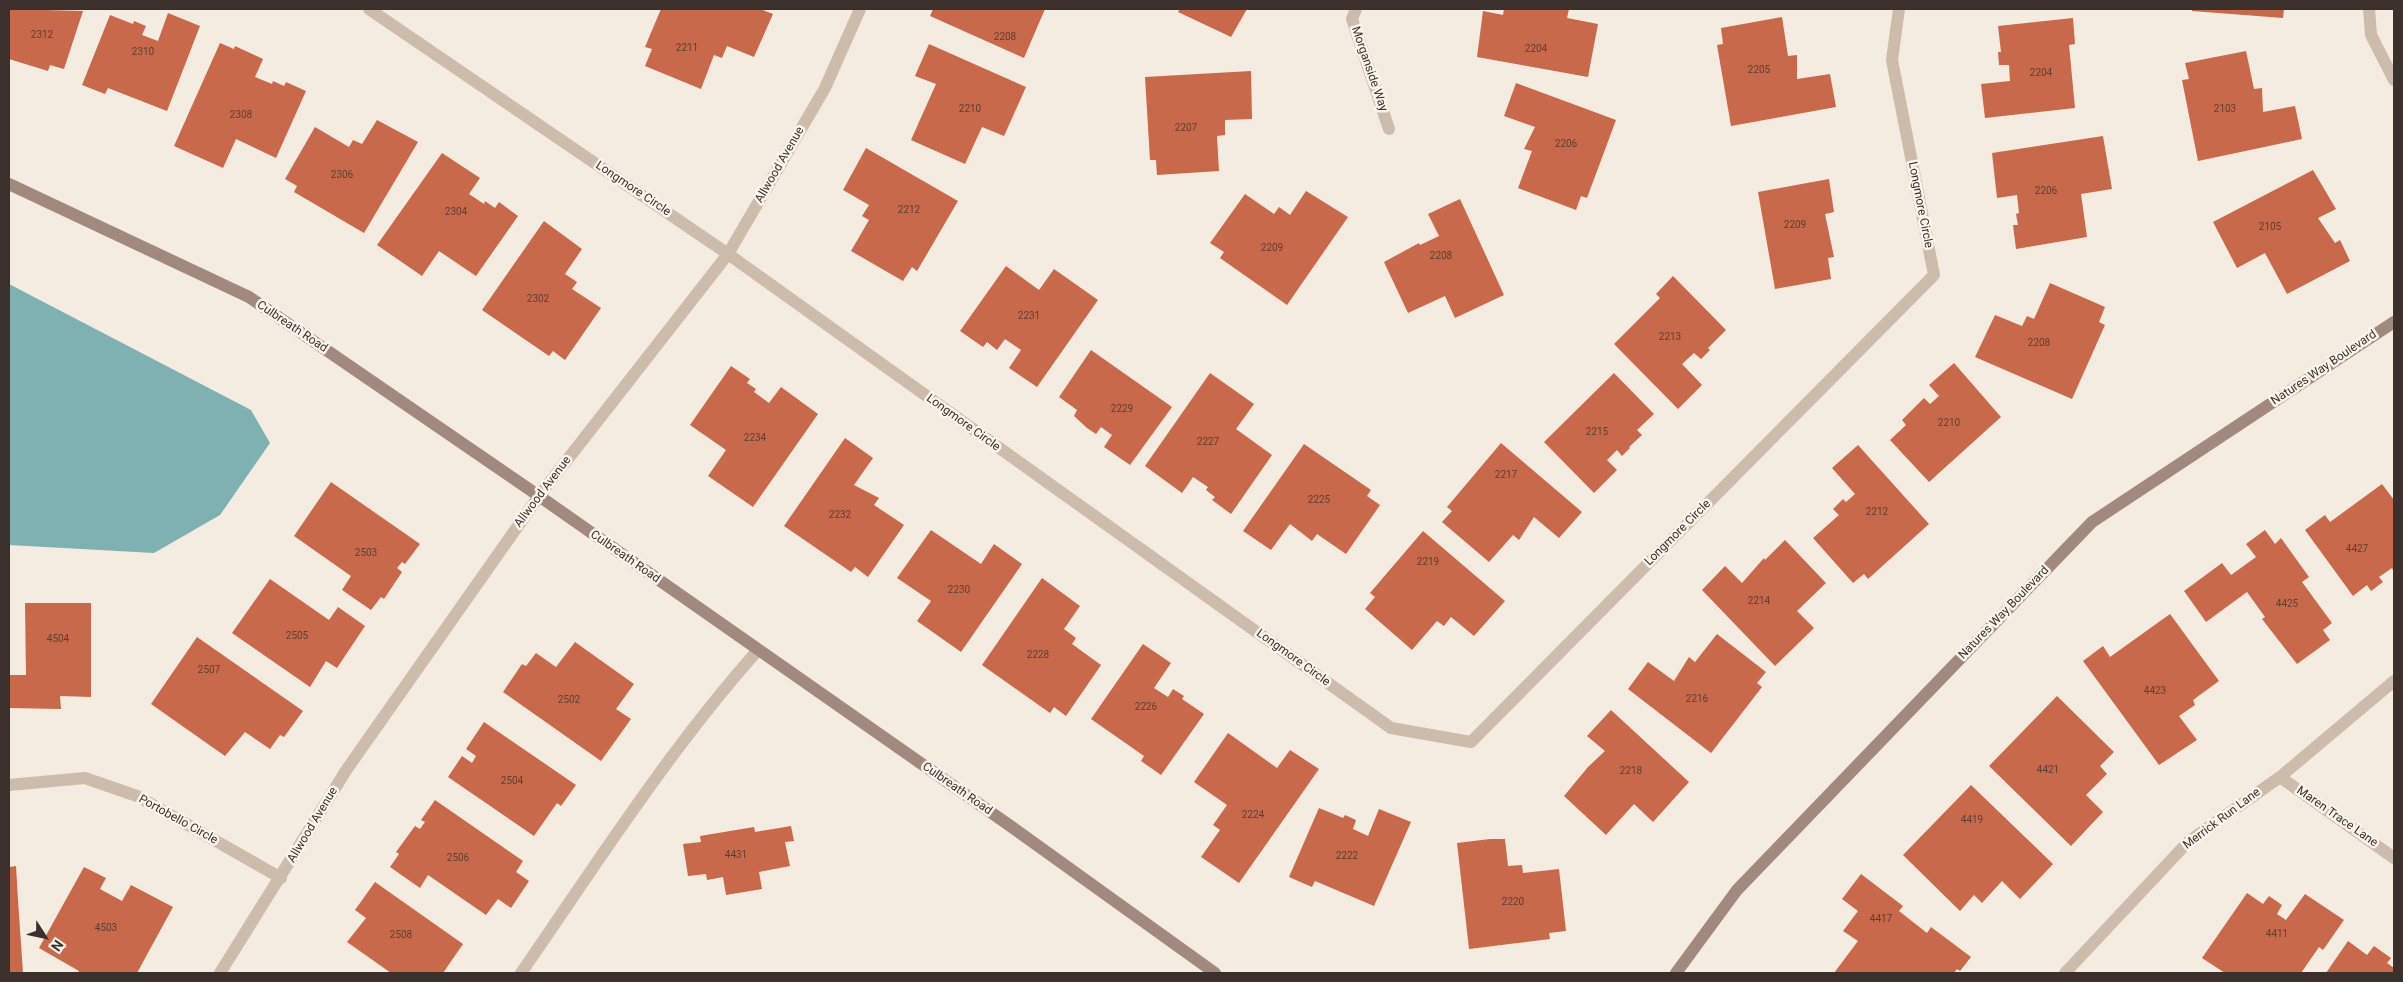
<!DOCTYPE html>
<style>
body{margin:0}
#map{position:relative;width:2403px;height:982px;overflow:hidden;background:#f4ebe1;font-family:Roboto,sans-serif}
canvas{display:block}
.frame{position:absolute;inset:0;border:10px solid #3b302b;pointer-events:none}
.north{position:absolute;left:20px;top:912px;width:50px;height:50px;-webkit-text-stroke:4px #fbf5ee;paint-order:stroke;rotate:125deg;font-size:14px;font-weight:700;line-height:20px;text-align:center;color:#3b302b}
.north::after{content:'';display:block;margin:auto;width:18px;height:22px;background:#3b302b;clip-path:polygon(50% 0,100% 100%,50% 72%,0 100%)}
</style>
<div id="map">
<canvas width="2403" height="982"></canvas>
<div class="frame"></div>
<div class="north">N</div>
</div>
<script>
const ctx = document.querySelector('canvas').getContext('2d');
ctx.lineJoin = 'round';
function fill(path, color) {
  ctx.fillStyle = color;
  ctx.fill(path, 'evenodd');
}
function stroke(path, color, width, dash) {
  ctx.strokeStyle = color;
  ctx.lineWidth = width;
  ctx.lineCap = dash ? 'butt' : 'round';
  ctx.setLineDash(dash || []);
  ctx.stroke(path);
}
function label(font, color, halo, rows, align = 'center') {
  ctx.font = font + ' Roboto,sans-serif';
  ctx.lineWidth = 5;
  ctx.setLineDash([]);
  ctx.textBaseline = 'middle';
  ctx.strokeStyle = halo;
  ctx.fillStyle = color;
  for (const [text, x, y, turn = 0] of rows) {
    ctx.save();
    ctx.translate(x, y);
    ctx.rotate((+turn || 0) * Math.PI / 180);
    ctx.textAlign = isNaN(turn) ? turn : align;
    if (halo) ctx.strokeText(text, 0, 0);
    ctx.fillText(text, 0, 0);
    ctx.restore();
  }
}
const water = new Path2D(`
 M9 284 251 410 270 443 220 515 154 553 9 545Z`);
const building = new Path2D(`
 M9 9 83 11 64 69 50 65 48 71 9 59Z
 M661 9H760L773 14 754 57 727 46 722 58 714 55 701 89 645 66 652 49 645 47Z
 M933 9H1045L1024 58 930 16Z
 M1180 9H1247L1231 37 1178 12Z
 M1504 9H1569L1567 18 1598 24 1588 77 1477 57 1483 11 1503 15Z
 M2192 9H2284L2283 18 2192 11Z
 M168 13 200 26 167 111 108 88 105 94 82 85 110 15 133 24 134 21 146 26 142 35 158 41Z
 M1782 17 1788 56 1797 55V79L1830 74 1836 107 1731 126 1717 45 1723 44 1721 28Z
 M2073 18 2075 44 2069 45 2075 108 1985 118 1981 84 2010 81 2009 65H1999L1998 52H2001L1998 26Z
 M220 43 234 49 235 46 263 59 255 77 272 84 273 81 284 86 286 82 306 91 276 158 236 139 223 168 174 146Z
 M929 44 1026 87 1004 136 982 127 965 164 911 140 936 84 915 76Z
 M2246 51 2254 89 2262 88 2263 112 2295 106 2302 139 2198 161 2182 80 2189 79 2185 63Z
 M1251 71 1252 119 1225 120V135L1217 136 1219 171 1157 175 1156 160H1150L1145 77Z
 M1516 83 1616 120 1587 198 1581 196 1576 210 1518 188 1532 151 1524 149 1535 127 1504 116Z
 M377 120 418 142 364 233 294 192 297 186 285 179 315 127 349 147 353 140 362 144Z
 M2103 136 2112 189 2081 194 2087 237 2016 249 2013 225H2018L2016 214 2019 213 2017 195 1997 198 1992 153Z
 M866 148 958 201 917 271 912 267 903 281 851 251 869 220 862 216 869 205 843 190Z
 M442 153 480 178 469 194 484 204 485 201 495 208 499 202 518 216 476 276 439 251 422 276 377 245Z
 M2313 170 2336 209 2318 218 2335 243 2340 240 2350 261 2287 294 2265 253 2237 268 2213 222Z
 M1829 179 1834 212 1825 214 1834 257 1828 258 1831 279 1775 289 1758 192Z
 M1306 191 1348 217 1287 305 1220 258 1224 252 1210 243 1245 194 1274 214 1279 207 1290 215Z
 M1460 199 1504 295 1455 318 1445 296 1408 313 1384 262 1419 243 1420 245 1439 236 1428 214Z
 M544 221 582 249 565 274 577 282 572 289 601 308 565 360 553 351 549 356 482 310Z
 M1006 266 1039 290 1054 269 1098 300 1037 387 1009 368 1021 350 1005 339 997 350 987 342 983 347 960 331Z
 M1673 276 1726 330 1708 348 1710 350 1701 359 1694 353 1682 364 1702 385 1678 409 1614 344 1660 298 1656 294Z
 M2050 283 2105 307 2099 322 2105 325 2072 399 1975 357 1995 315 2022 326 2027 316 2034 319Z
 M1091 350 1172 407 1130 465 1104 447 1112 435 1101 427 1096 434 1087 428 1074 416 1077 410 1059 397Z
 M1954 363 2001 417 1929 482 1890 440 1906 425 1902 420 1924 398 1930 404 1939 396 1929 385Z
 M731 366 750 379 747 383 756 389 754 392 769 403 781 387 818 414 753 507 708 476 726 450 690 425Z
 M1210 373 1254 404 1236 429 1272 455 1231 514 1212 500 1215 497 1206 490 1208 487 1193 477 1182 493 1145 466Z
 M1614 373 1654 414 1637 430 1642 435 1629 447 1630 448 1622 456 1617 450 1607 460 1617 470 1594 493 1544 442Z
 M845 438 873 458 854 485 879 498 874 505 904 525 868 577 855 567 851 572 784 526Z
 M1501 443 1582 512 1559 538 1534 517 1519 540 1513 535 1489 562 1442 522 1452 511 1447 507Z
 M1304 444 1371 490 1367 496 1380 505 1346 554 1317 534 1312 541 1290 524 1271 550 1243 531Z
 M1858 445 1929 524 1868 579 1864 574 1853 583 1813 538 1839 515 1833 509 1843 499 1846 502 1855 494 1832 468Z
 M331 482 420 544 405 564 402 562 397 568 402 572 384 599 381 597 371 610 342 590 351 576 294 536Z
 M2382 484 2394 500V572L2392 568 2379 577 2383 582 2371 591 2367 585 2353 596 2305 530 2325 515 2330 522Z
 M931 530 981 564 994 544 1022 564 961 652 917 621 931 601 897 578Z
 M2265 530 2275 544 2281 538 2309 577 2302 582 2332 623 2323 630 2330 640 2297 664 2262 619 2265 617 2247 592 2206 622 2184 591 2222 563 2231 575 2256 557 2246 544Z
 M1423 531 1505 601 1474 636 1451 617 1444 626 1437 621 1412 650 1365 609 1375 597 1370 593Z
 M1785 540 1826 583 1797 611 1814 628 1775 666 1702 590 1725 566 1742 583 1764 558 1765 560Z
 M1042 578 1080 606 1064 629 1076 638 1072 644 1101 665 1066 716 1054 707 1050 713 982 665Z
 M270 579 329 620 338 607 365 626 337 668 326 661 310 687 232 633Z
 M25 603H91V697L60 696 61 709 10 708 9 675H26Z
 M2170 614 2219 681 2193 700 2195 705 2179 716 2197 740 2159 765 2083 661 2103 646 2110 657Z
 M1717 634 1766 672 1757 683 1762 687 1711 753 1628 689 1648 662 1674 681 1689 657 1695 662Z
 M197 637 303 711 284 737 280 735 270 749 245 732 225 756 151 704Z
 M575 642 634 684 616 709 631 719 601 761 503 692 522 664 526 666 536 653 556 667Z
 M1143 644 1171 663 1154 688 1168 697 1173 689 1184 696 1182 699 1204 714 1161 775 1141 761 1144 756 1091 719Z
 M2057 696 2114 752 2100 766 2107 774 2086 795 2103 812 2071 846 1989 766Z
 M1611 710 1689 782 1653 822 1634 804 1606 835 1564 796 1588 767 1605 751 1587 736Z
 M484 722 576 785 561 806 557 803 534 836 448 777 462 756 472 763 476 756 466 749Z
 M1228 733 1277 768 1290 750 1319 769 1239 883 1201 857 1220 830 1213 825 1227 805 1194 782Z
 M1971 785 2053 864 2020 899 2002 881 1982 903 1974 895 1960 911 1903 855Z
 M435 800 523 861 516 872 529 881 511 908 498 899 486 915 428 875 420 888 390 867 399 854 396 852 415 826 420 829 425 822 421 820Z
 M1319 808 1343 818 1345 815 1356 820 1353 829 1368 836 1379 809 1411 822 1374 906 1315 881 1312 887 1289 877Z
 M791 826 794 841 785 842 790 866 759 872 762 889 726 895 723 877 707 880 706 874 688 876 683 844 701 842 700 836 754 827 755 832Z
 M1490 839H1505L1508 866 1522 865 1523 873 1559 869 1566 931 1549 933 1550 939 1469 949 1457 843Z
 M16 866 18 900 23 973H9V867Z
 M84 867 106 878 100 889 122 901 131 885 173 907 137 973H77L79 971 39 948Z
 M1861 874 1903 906 1899 911 1927 933 1931 927 1971 957 1960 971 1957 969 1954 973H1834L1858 941 1843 931 1858 911 1842 899Z
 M375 882 463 944 443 973H391L347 942 366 918 355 910Z
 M2247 893 2263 904 2269 896 2282 905 2277 914 2286 920 2305 894 2344 920 2323 950 2319 947 2301 973H2225L2202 958Z
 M2348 941 2367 955 2374 946 2391 958 2387 963 2394 968V973H2326Z`);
const lane = new Path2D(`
 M521 973C597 863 669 750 758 650`);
const street = new Path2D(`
 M369 9 728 254 1391 728 1471 742 1934 275 1892 60 1899 9
 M1356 9 1352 19 1389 129
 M2369 9 2371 35 2394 80
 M2280 777 2394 858
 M9 785 85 778 137 796 281 878
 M220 973 347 769 539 496 728 254 825 88 860 9
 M2065 973 2188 842 2280 777 2394 681`);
const secondary = new Path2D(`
 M9 184 249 297 539 496 1009 825 1215 973
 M1676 973 1737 890 2092 522 2394 322`);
const numberNames = [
 ["2312",42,35],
 ["2208",1005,37],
 ["2211",687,48],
 ["2204",1536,49],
 ["2310",143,52],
 ["2205",1759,70],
 ["2204",2041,73],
 ["2210",970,109],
 ["2103",2225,109],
 ["2308",241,115],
 ["2207",1186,128],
 ["2206",1566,144],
 ["2306",342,175],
 ["2206",2046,191],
 ["2212",909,210],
 ["2304",456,212],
 ["2209",1795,225],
 ["2105",2270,227],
 ["2209",1272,248],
 ["2208",1441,256],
 ["2302",538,299],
 ["2231",1029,316],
 ["2213",1670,337],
 ["2208",2039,343],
 ["2229",1122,409],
 ["2210",1949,423],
 ["2215",1597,432],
 ["2234",755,438],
 ["2227",1208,442],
 ["2217",1506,475],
 ["2225",1319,500],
 ["2212",1877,512],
 ["2232",840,515],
 ["4427",2357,549],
 ["2503",366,553],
 ["2219",1428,562],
 ["2230",959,590],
 ["2214",1759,601],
 ["4425",2287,604],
 ["2505",297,636],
 ["4504",58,639],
 ["2228",1038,655],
 ["2507",209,670],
 ["4423",2155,691],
 ["2216",1697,699],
 ["2502",569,700],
 ["2226",1146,707],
 ["4421",2048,770],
 ["2218",1631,771],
 ["2504",512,781],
 ["2224",1253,815],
 ["4419",1972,820],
 ["4431",736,855],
 ["2222",1347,856],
 ["2506",458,858],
 ["2220",1513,902],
 ["4417",1881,919],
 ["4503",106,928],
 ["4411",2277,934],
 ["2508",401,935]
];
const streetNames = [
 ["Morganside Way",1369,69,71],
 ["Allwood Avenue",780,165,-60],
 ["Longmore Circle",633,189,34],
 ["Longmore Circle",1920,205,79],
 ["Culbreath Road",292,327,34],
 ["Natures Way Boulevard",2324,368,-34],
 ["Longmore Circle",963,423,36],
 ["Allwood Avenue",543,492,-53],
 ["Longmore Circle",1678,533,-45],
 ["Culbreath Road",625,557,35],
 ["Natures Way Boulevard",2004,613,-46],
 ["Longmore Circle",1293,658,36],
 ["Culbreath Road",957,789,35],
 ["Maren Trace Lane",2337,817,35],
 ["Merrick Run Lane",2222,819,-37],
 ["Portobello Circle",178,820,29],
 ["Allwood Avenue",313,825,-59]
];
fill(water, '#7fb0b2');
fill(building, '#c8694b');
stroke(lane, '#cdbbac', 12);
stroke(street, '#cdbbac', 12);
stroke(secondary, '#a18a7d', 12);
label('10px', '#5e3e33', null, numberNames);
label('12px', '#3b302b', '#fbf5ee', streetNames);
</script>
